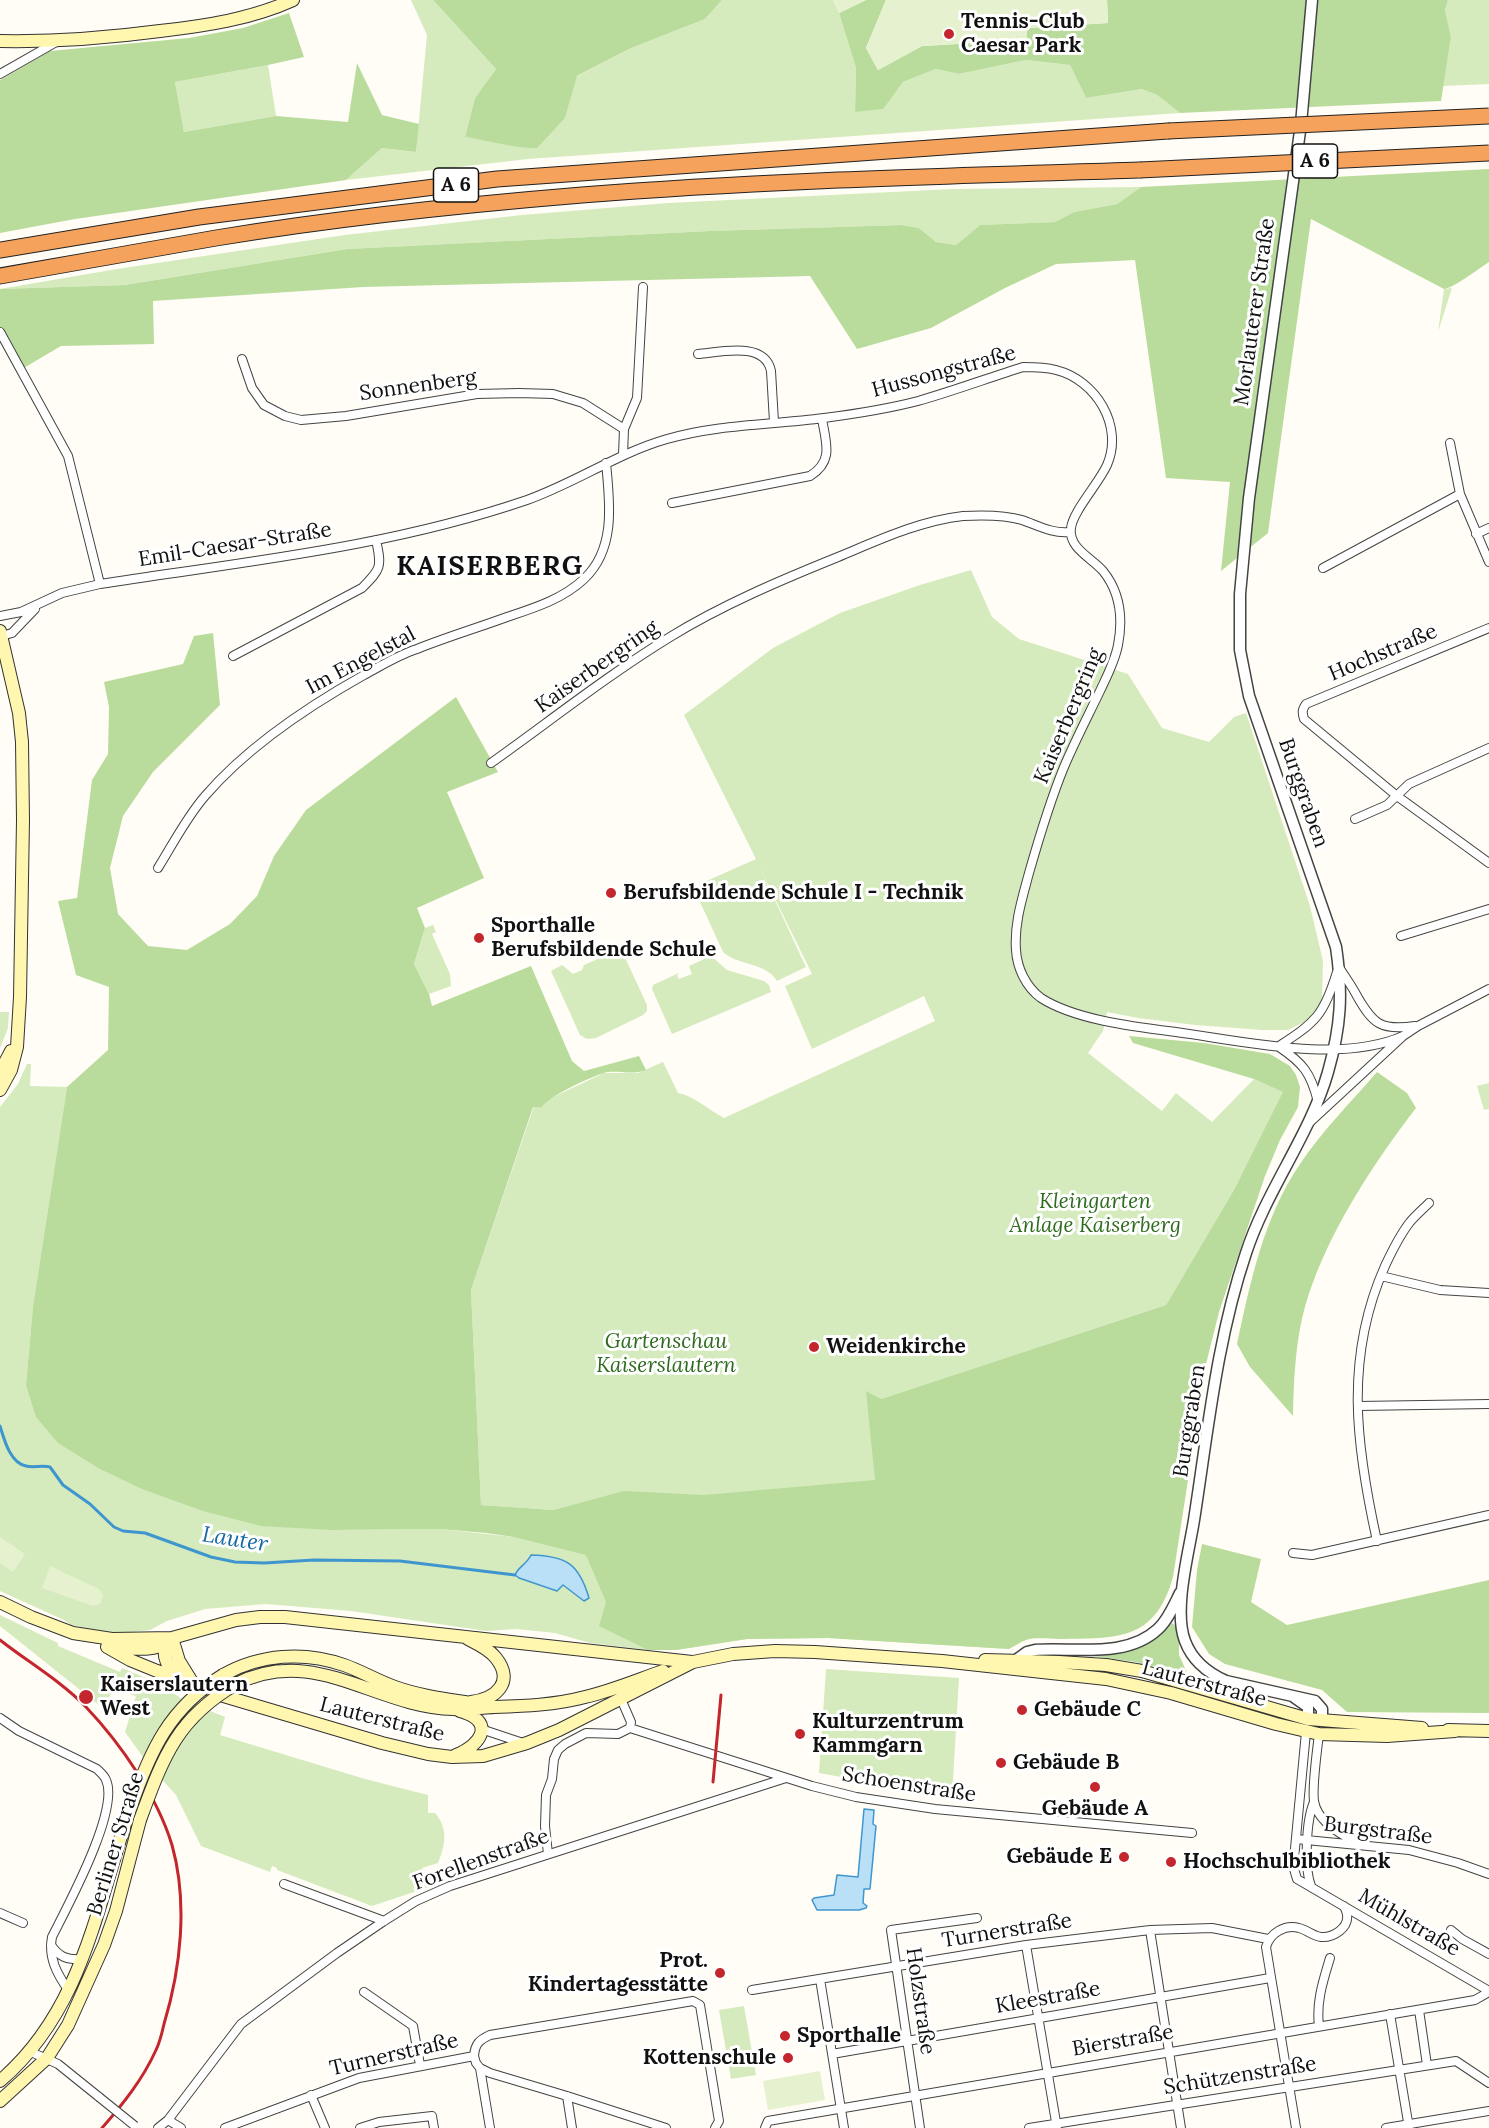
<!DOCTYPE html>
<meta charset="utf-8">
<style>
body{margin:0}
canvas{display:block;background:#fffdf5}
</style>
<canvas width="1489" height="2128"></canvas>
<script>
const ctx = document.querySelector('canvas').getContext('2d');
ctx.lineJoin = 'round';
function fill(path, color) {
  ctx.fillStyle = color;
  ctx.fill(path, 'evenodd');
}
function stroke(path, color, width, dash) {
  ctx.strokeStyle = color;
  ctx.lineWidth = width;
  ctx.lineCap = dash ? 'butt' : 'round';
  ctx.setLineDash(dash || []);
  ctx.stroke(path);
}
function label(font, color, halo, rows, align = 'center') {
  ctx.font = font + ' Lora,serif';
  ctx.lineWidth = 6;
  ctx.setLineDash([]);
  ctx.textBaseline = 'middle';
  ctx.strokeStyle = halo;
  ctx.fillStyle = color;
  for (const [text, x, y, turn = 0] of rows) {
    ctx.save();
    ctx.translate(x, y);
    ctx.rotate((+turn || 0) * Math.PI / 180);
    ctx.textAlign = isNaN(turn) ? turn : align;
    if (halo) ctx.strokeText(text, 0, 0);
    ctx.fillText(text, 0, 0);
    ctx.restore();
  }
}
const green = new Path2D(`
 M411 0H433L496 69 475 98 465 137 496 141 565 118 576 77 629 49 705 19 722 0H833L839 13 856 68 855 112 896 91 903 82 936 69 959 74 1026 60 1070 65 1086 98 1142 89 1157 95 1180 113 528 159 346 180 382 148 416 152 427 35Z
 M1448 0H1489V84L1443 86 1451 37 1445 10Z
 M268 65 276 116 184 132 175 82Z
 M1141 187 1117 204 1074 212 1055 222 980 225 956 245 936 242 919 228 902 225 710 231 347 249 125 285 0 289 117 269 345 235 522 215 668 203 953 189Z
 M1452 288 1438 332 1444 289Z
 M971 570 992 617 1019 639 1128 674 1162 728 1209 742 1234 717 1246 713 1310 906 1323 961 1322 1001 1310 1019 1288 1030H1262L1195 1025 1138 1018 1107 1012 1103 1031 1088 1053 1162 1111 1176 1093 1212 1122 1254 1079 1284 1092 1235 1188 1166 1305 881 1399 1009 1649 828 1638 747 1639 676 1650H648L590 1643 555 1633 516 1629 486 1631 351 1611 266 1604 205 1609 167 1621 150 1630 115 1634 71 1625 64 1620 0 1591V1107L18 1084 27 1064H31L30 1086 67 1087 33 1306 26 1385 332 1530 440 1529 514 1537 554 1510 481 1505 471 1290 534 1106 604 1073H638L663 1062 678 1093C694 1096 709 1110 724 1118L935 1021 924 996 812 1049 785 986 812 974 759 866 806 967 777 981C766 962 738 966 723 952L695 891 702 883 756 859 684 715 773 648 840 613 920 585Z
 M433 925 436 932 432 934 450 974 451 986 429 994 414 964 425 928Z
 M621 949 647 1005V1011L643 1015 596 1038 587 1039 580 1035 551 971 562 965 573 974 582 970 584 965Z
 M711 956 727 970 764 981 769 985 771 992 672 1034 652 989 653 985 679 973 677 976 679 979 692 974 689 966Z
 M0 1012H9L8 1028 0 1048Z
 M1489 1083V1109L1484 1110 1477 1086Z
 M0 1615 58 1643V1646L120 1672 122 1668 160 1684 185 1701 225 1717 220 1735 365 1779 428 1795V1813H435C449 1829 445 1846 438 1863L422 1868 429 1887 372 1906 277 1870V1868L272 1866 270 1872 201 1846 176 1795 148 1764 125 1732 136 1696 113 1689 104 1709 0 1626Z
 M826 1669 959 1678 952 1797 819 1773Z
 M744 2006 756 2075 731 2079 719 2010Z`);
const forest = new Path2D(`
 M433 0H722L705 19 629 49 577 76 565 118 537 148C516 149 487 140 465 137L475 98 496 69Z
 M866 0H886L866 48 878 70 922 46 1027 40V28L1108 23 1107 0H1448L1445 10 1451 37 1441 101 1180 113 1157 95 1142 89 1086 98 1070 65 1026 60 959 74 936 69 903 82 883 109 855 112 856 68 839 13Z
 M289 13 304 57 268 65 175 82 184 132 276 116 348 122 357 63 382 115 419 124 416 152 382 148 346 180 75 219 0 233V80L50 51 189 38 243 28Z
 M1489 169V262C1478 269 1454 288 1444 289L1311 219 1268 533 1221 571 1230 482 1166 478 1135 260 1056 264 1005 288 931 328 857 349 810 276 363 287 153 301 154 344 61 346 22 369 4 341 0 343V289L125 285 347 249 710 231 902 225 919 228 936 242 956 245 980 225 1055 222 1074 212 1117 204 1141 187Z
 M213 633 220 705 153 772 123 816 110 868 118 914 148 946 187 950 230 924 257 896 274 856 306 810 456 697 498 772 447 792 484 878 417 908 425 928 414 964 429 994 432 1006 531 966 572 1061 584 1071 639 1056 646 1070C633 1075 621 1071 608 1072 596 1074 547 1097 542 1107H533L471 1290 481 1505 554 1510 624 1491 704 1495 875 1480 866 1391 881 1399 1166 1305 1235 1188 1283 1092 1254 1079 1133 1043 1129 1036 1204 1043 1270 1054 1290 1066 1296 1075 1300 1087 1298 1107 1280 1140 1265 1176 1219 1312 1206 1364 1173 1577C1155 1642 1116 1638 1059 1639 1049 1639 1035 1637 1026 1640 1020 1642 1015 1646 1009 1649L828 1638 747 1639 676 1650H648L599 1626 606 1602 586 1555 514 1537 486 1533 440 1529 332 1530 261 1526 203 1511 142 1489 100 1469 58 1443 36 1417 26 1385 33 1306 67 1087 108 1050 109 987 76 975 58 901 77 898 92 780 108 754 109 707 104 682 183 664 194 636Z
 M1377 1072 1407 1093 1416 1108C1376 1160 1335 1222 1312 1285 1296 1327 1294 1372 1293 1416L1250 1367 1237 1344C1250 1283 1264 1216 1300 1164 1322 1131 1351 1102 1377 1072Z
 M1202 1544 1261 1559 1251 1602 1287 1625 1489 1580V1713L1347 1712 1322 1690 1225 1664 1209 1654 1192 1627 1197 1570Z
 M1172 1623 1179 1628V1655L1188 1675 1136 1662 1086 1655C1124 1652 1143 1653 1172 1623Z`);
const pitch = new Path2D(`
 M833 0H866L839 13Z
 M886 0H1107L1108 23 1027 28V40L922 46 878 70 866 48Z
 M0 1537 25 1554 13 1572 0 1563Z
 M50 1566 99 1589 103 1596 100 1604 93 1606 42 1588Z
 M820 2071 825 2100 768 2110 763 2081Z`);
const water = new Path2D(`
 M531 1555C567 1556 579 1564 589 1598L584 1601 563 1585 557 1591 519 1578 515 1575C518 1567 527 1564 531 1555Z
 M864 1809 874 1810 873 1824 876 1826 870 1889H864L863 1903 867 1906 866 1908 859 1910H817L812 1900 814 1898 834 1895 837 1875 858 1877Z`);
const stream = new Path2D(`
 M0 1426C4 1439 10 1463 26 1466 33 1468 42 1465 50 1467L63 1485 90 1504 114 1527 123 1531 145 1533 211 1557 235 1562 264 1563 314 1560 400 1561 515 1575`);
const minor = new Path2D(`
 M0 74 58 41
 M0 332 68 456 100 584
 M698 354C721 352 765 341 771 371L774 422
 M242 359 252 388 264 405 285 416 301 420 346 416 477 394 519 393 553 394 583 403 624 429
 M1450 443 1460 494 1489 562
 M623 455 624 429 637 398 643 287
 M672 503 810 476C834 461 826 443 822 419
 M1476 534 1489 528
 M1323 568 1460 494
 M0 616 21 612 62 593 100 584C243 562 390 547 527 500 575 483 618 453 667 439 719 424 771 425 824 418 855 414 887 409 918 401 953 391 988 378 1023 367 1034 367 1045 367 1056 370 1096 380 1124 426 1107 465 1099 483 1073 511 1071 528 1068 548 1092 558 1103 571 1120 592 1123 619 1118 645 1115 661 1107 676 1100 691 1088 716 1075 741 1064 767 1050 801 1039 838 1029 873 1022 899 1014 924 1016 950 1017 968 1026 987 1041 998 1075 1020 1136 1027 1176 1032 1243 1041 1340 1064 1403 1036
 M1489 628 1306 704C1302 710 1302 712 1304 719L1397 796 1489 863
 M1 636 12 633 35 609
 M233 656 362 588C381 569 382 567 376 540
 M491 763C550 721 608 675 670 637 722 605 781 580 838 557 879 540 919 521 963 516 982 515 1005 515 1022 520 1039 526 1053 534 1070 532
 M1355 819 1387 805 1409 784 1489 748
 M158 868C173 844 186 818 205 796 248 746 307 707 364 675 381 666 398 655 417 649 447 637 477 628 507 617 534 608 563 599 584 579 616 549 610 503 606 463
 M1401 936 1489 909
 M1339 967C1345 977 1352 986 1357 996 1373 1024 1381 1031 1415 1026
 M1279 1046C1316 1022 1324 1015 1337 972
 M1279 1047C1303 1063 1311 1073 1318 1102
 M1309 1123 1403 1036 1418 1026 1489 989
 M1381 1276 1440 1290 1489 1293
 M1358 1406 1489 1404
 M1377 1541C1356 1446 1344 1358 1385 1266 1392 1251 1399 1236 1410 1222 1416 1215 1423 1209 1429 1203
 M1293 1553 1312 1555 1489 1515
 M621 1699 631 1722 630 1728
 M0 1718 19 1731 97 1769C100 1772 105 1776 106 1780 120 1810 67 1907 52 1937 48 1958 57 1974 69 1991
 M630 1728 812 1786 856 1797 935 1809 1192 1833
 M481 1729 523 1743
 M1306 1732 1294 1859V1869L1297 1879 1489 1991
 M1319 1734C1317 1751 1312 1786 1314 1801 1317 1821 1341 1835 1358 1843
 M1296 1839 1409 1850 1458 1863 1489 1874
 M548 1854 545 1826 546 1795 552 1779 554 1759 558 1750 565 1744 586 1733 618 1734 630 1728
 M284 1884 384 1921
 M1311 1886C1304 1868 1306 1820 1314 1802
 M0 1913 23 1923
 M1150 1930 1181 2128
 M1451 1930 1462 1939 1489 1954
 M51 1945C59 1957 67 1960 82 1959
 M1026 1945 1057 2128
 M820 1979 844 2128
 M752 1990 1026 1945 1150 1930 1212 1928 1268 1939
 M364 1992 413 2026 420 2065
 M1419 2010 1427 2065
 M1390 2014 1409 2128
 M1319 2026C1316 2002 1323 1981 1330 1958
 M31 2052 58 2064 99 2097
 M832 2054 1270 1978
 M474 2056 476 2063 480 2068 490 2128
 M480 2068 490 2073 567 2096 666 2128
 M311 2095 325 2128
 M567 2096 572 2128
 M168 2120 181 2128
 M158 2128 168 2120 241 2024 337 1953 384 1921 416 1901 450 1886 786 1778
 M225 2128 359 2078 474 2056C475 2044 479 2040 490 2035L693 2001 700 2005 719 2121 715 2128
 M360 2128 379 2122 432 2116 434 2128
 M765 2128 768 2121 1475 2000 1489 1992
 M920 2128 891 1930 977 1918
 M1029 2128 1456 2061 1489 2083
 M1296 2128 1266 1947C1270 1933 1285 1924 1299 1928 1307 1930 1313 1936 1321 1937 1333 1938 1349 1928 1347 1915 1347 1912 1345 1909 1344 1906
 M1386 2128 1489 2111`);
const tertiary = new Path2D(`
 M1312 0 1301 124 1249 498 1240 594V650L1249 696 1336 947C1343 994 1341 1026 1328 1072 1310 1135 1267 1189 1246 1253 1217 1339 1208 1430 1194 1520 1189 1552 1173 1610 1185 1641 1192 1660 1208 1673 1226 1681L1315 1701 1322 1709V1720
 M1016 1660 1027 1652 1035 1650C1075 1647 1126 1659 1158 1629 1168 1620 1174 1605 1180 1593
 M1295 1698 1308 1707V1719`);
const secondary = new Path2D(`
 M0 41C54 42 107 38 160 31 205 26 251 19 293 0
 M0 631 19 713 22 742 23 820 20 997 17 1047 11 1070 0 1090
 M0 1072 11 1051
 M0 1602 31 1617 73 1633 112 1639 172 1638 236 1620 260 1617H285L692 1662
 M172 1638 179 1661 192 1682
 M468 1639C478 1644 489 1649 496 1658 515 1682 496 1699 471 1702
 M165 1644C163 1658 167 1667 178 1676
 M107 1647 130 1660 157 1671 192 1682 220 1695 382 1743 428 1754 452 1757 483 1756 527 1743 559 1730 693 1662 733 1654 775 1651 815 1652 942 1661 1106 1679 1171 1693 1276 1724 1319 1734 1387 1736 1455 1731
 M110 1647C128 1648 154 1653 169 1641
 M985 1660 1059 1662 1106 1665 1142 1671 1308 1719 1422 1728
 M223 1675C260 1654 304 1651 344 1665 361 1671 378 1681 395 1687 420 1696 446 1699 472 1703
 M236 1684C315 1644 375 1707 453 1709 466 1710 480 1708 494 1707 525 1706 555 1705 585 1697 611 1691 637 1680 663 1671
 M1448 1730 1489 1731
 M456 1755C483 1744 495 1721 460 1711
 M0 2081C83 2010 96 1907 130 1809
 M0 2101 47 2058 68 2025 104 1945 116 1911 140 1820`);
const motorway = new Path2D(`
 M0 250 199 217 497 179 1168 131
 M0 276C72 264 144 250 216 238 337 218 460 205 582 195 767 180 954 176 1140 170`);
const rail = new Path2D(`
 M0 1640C28 1662 61 1681 86 1707 121 1744 157 1796 172 1845 188 1902 181 1968 164 2024 162 2033 160 2042 156 2050 143 2079 123 2104 102 2128
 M713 1782 721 1695`);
const minorBridge = new Path2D(`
 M99 2097 135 2126`);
const secondaryBridge = new Path2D(`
 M130 1809C150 1751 169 1708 223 1675
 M140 1820C163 1758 176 1719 236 1684`);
const motorwayBridge = new Path2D(`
 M1168 131 1489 116
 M1140 170 1489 153`);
const markers = [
 [949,34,6,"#c4262e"],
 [611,893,6,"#c4262e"],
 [479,938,6,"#c4262e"],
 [814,1347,6,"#c4262e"],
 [86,1697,8,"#c4262e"],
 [1022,1710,6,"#c4262e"],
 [800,1734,6,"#c4262e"],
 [1001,1763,6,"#c4262e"],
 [1095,1787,6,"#c4262e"],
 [1124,1857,6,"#c4262e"],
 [1171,1862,6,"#c4262e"],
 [720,1973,6,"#c4262e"],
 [785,2036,6,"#c4262e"],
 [788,2058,6,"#c4262e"]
];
const shields = [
 [1315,161,45],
 [456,185,45]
];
const shieldNames = [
 ["A 6",1315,161],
 ["A 6",456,185]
];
const poiNames = [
 ["Tennis-Club",961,22],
 ["Caesar Park",961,46],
 ["Berufsbildende Schule I - Technik",623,893],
 ["Sporthalle",491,926],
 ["Berufsbildende Schule",491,950],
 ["Weidenkirche",826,1347],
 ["Kaiserslautern",100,1685],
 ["West",100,1709],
 ["Gebäude C",1034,1710],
 ["Kulturzentrum",812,1722],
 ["Kammgarn",812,1746],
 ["Gebäude B",1013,1763],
 ["Gebäude A",1095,1809,"center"],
 ["Gebäude E",1112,1857,"right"],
 ["Hochschulbibliothek",1183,1862],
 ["Prot.",708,1961,"right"],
 ["Kindertagesstätte",708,1985,"right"],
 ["Sporthalle",797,2036],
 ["Kottenschule",776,2058,"right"]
];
const streetNames = [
 ["Morlauterer Straße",1255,312,-82],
 ["Hussongstraße",944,372,-15],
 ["Sonnenberg",418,386,-8],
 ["Emil-Caesar-Straße",235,545,-9],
 ["Hochstraße",1383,653,-23],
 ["Im Engelstal",361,661,-28],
 ["Kaiserbergring",597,667,-35],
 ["Kaiserbergring",1069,716,-67],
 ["Burggraben",1303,793,71],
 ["Burggraben",1190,1421,-81],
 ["Lauterstraße",1204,1684,15],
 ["Lauterstraße",382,1720,14],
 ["Schoenstraße",909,1785,9],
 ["Burgstraße",1378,1831,7],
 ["Berliner Straße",116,1844,-73],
 ["Forellenstraße",481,1860,-20],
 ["Mühlstraße",1409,1923,30],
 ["Turnerstraße",1007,1931,-9],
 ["Kleestraße",1048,1998,-10],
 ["Holzstraße",920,2001,82],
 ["Bierstraße",1123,2041,-10],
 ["Turnerstraße",394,2055,-13],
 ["Schützenstraße",1240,2076,-9]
];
const parkNames = [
 ["Kleingarten",1095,1202],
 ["Anlage Kaiserberg",1095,1226],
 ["Gartenschau",666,1342],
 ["Kaiserslautern",666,1366]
];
const waterNames = [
 ["Lauter",235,1540,9]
];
const districtNames = [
 ["KAISERBERG",490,567]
];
fill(green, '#d5ebbd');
fill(forest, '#b9dc9c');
fill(pitch, '#e6f2cf');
fill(water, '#b9e0f7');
stroke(water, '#3f96cf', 1.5);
stroke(stream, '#3f96cf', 3);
stroke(minor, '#444', 10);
stroke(tertiary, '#444', 13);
stroke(secondary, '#333', 14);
stroke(motorway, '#222', 17);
stroke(minor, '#fff', 8);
stroke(tertiary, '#fff', 10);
stroke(secondary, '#fff6b0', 12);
stroke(motorway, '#f5a25d', 15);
stroke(rail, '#c4262e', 3);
stroke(minorBridge, '#444', 10, []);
stroke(secondaryBridge, '#333', 14, []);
stroke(motorwayBridge, '#222', 17, []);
stroke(minorBridge, '#fff', 8);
stroke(secondaryBridge, '#fff6b0', 12);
stroke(motorwayBridge, '#f5a25d', 15);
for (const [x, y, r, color] of markers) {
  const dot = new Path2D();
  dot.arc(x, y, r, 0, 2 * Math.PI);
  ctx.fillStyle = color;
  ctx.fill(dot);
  stroke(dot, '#fff', 2);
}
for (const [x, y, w] of shields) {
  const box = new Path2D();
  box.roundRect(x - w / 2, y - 17, w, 34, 4.5);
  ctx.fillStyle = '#fff';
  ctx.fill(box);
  stroke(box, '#111', 1.5);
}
label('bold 20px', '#111', null, shieldNames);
label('bold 21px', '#111', '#fff', poiNames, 'left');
label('21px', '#111', '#fff', streetNames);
label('italic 21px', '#2f6b1f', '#fff', parkNames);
label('italic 22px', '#1768a6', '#fff', waterNames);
ctx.letterSpacing = '1.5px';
label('bold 27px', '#111', '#fff', districtNames);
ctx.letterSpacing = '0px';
</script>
